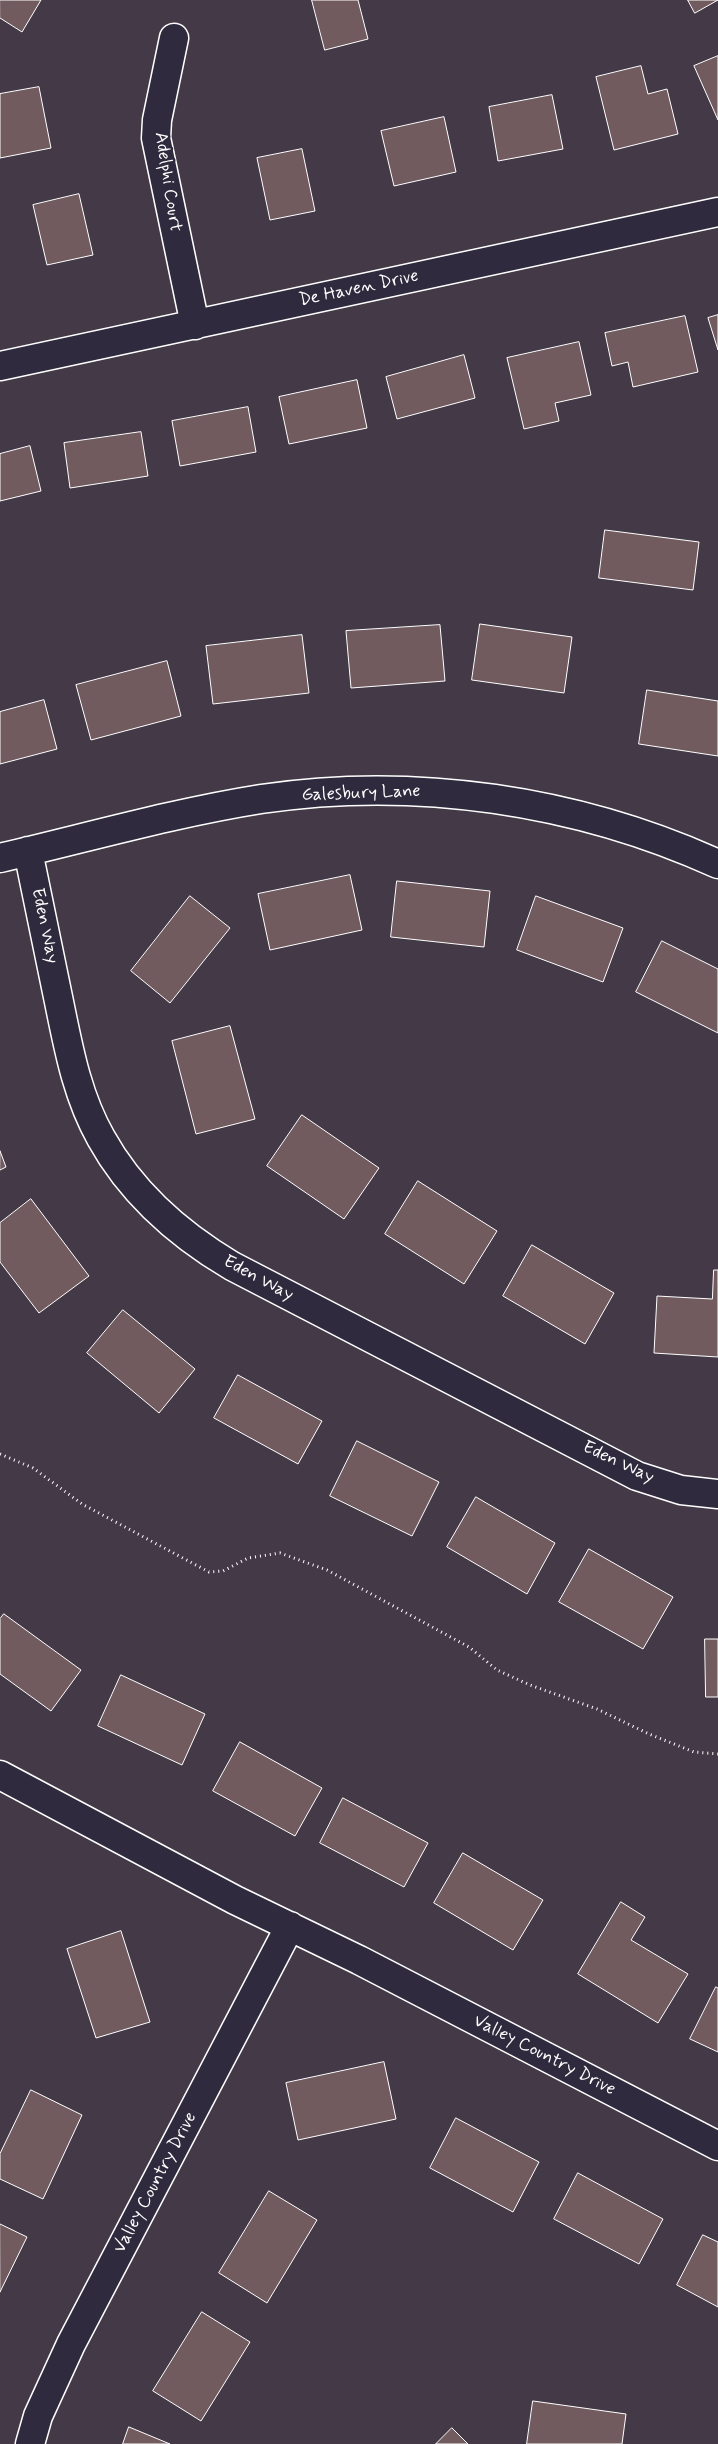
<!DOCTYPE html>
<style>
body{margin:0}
canvas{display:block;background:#433947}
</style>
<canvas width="718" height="2444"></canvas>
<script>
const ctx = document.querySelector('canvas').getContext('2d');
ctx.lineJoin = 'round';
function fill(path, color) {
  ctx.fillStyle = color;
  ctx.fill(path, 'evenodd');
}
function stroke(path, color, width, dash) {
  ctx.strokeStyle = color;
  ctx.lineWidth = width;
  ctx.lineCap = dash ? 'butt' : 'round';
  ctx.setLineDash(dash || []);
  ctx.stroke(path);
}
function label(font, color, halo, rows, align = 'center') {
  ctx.font = font + ' Mynerve,sans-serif';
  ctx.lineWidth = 5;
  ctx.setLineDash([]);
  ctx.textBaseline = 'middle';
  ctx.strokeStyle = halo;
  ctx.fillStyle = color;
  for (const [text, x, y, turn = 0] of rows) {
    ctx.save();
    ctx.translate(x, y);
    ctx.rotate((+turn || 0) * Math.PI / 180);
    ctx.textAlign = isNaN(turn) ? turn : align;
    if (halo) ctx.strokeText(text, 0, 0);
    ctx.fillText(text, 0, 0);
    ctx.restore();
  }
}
const building = new Path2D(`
 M0 0H41L22 32 0 18Z
 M312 0H358L368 39 325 50Z
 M688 0H718L695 13Z
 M718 56V120L694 66Z
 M641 66 648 94 667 89 678 134 614 150 596 77Z
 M39 87 51 148 0 158V94Z
 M552 95 563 149 498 161 489 107Z
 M444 117 456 172 394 186 381 131Z
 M302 149 315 211 270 220 257 158Z
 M79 194 93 255 47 265 33 205Z
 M718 315V350L708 318Z
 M685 316 698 372 633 387 628 362 612 366 605 333Z
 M579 342 591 395 555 403 559 421 524 429 507 358Z
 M464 355 475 398 397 419 386 377Z
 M357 380 367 428 289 444 279 397Z
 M248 407 256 452 180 466 172 421Z
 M141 432 148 476 70 488 64 443Z
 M30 446 41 491 0 501V454Z
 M605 530 699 542 693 590 599 578Z
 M480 624 572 637 564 693 472 680Z
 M440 625 445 681 351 688 346 631Z
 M302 635 309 693 213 704 206 646Z
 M167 661 181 716 91 740 76 685Z
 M647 690 718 701V756L639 744Z
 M44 700 57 749 0 764V712Z
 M350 875 362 930 270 950 258 894Z
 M397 881 490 891 484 947 391 937Z
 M190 896 230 928 170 1003 131 971Z
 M536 896 623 928 603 982 517 950Z
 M662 941 718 969V1033L636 992Z
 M230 1026 255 1119 196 1134 172 1041Z
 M302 1115 379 1168 344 1219 267 1166Z
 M0 1151 6 1167 0 1170Z
 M418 1181 497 1231 464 1284 385 1234Z
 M31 1199 89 1276 39 1313 0 1262V1223Z
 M532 1245 614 1293 585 1344 503 1296Z
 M714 1270H718V1357L654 1353 657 1296 712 1299Z
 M123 1310 195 1369 159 1413 87 1353Z
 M238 1375 322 1421 298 1464 214 1418Z
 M357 1441 439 1482 412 1536 330 1496Z
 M476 1497 555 1543 527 1594 447 1547Z
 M589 1549 673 1597 643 1649 559 1602Z
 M4 1614 81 1670 51 1711 0 1674V1619Z
 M705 1639H718V1697H706Z
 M121 1675 205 1714 182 1765 98 1726Z
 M240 1742 322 1788 295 1836 213 1791Z
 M343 1798 428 1843 404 1887 320 1843Z
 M463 1853 543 1900 513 1950 434 1903Z
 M621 1902 645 1917 631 1940 688 1974 658 2023 578 1974Z
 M121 1931 150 2022 96 2038 67 1949Z
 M716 1987 718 1988V2052L690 2039Z
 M384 2062 396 2119 298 2140 286 2083Z
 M31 2090 82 2115 43 2199 0 2179V2154Z
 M456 2118 539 2162 513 2212 430 2168Z
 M578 2173 663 2219 639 2264 554 2219Z
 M269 2191 317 2220 267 2303 219 2273Z
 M0 2224 27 2237 0 2292Z
 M703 2235 718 2242V2307L677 2285Z
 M202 2312 250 2342 201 2421 153 2391Z
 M533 2401 626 2414 622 2444H527Z
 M129 2427 170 2444H123Z
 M452 2428 468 2444H436Z`);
const path = new Path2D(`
 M0 1454 33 1468 82 1504 209 1572 223 1571 248 1558 280 1553 327 1570 469 1647 497 1670 530 1685 597 1709 649 1734 694 1752 718 1754`);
const street = new Path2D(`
 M174 38 157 120 156 138 195 325
 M0 366 718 212
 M28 851C38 900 48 948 58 997 68 1045 76 1094 101 1138 132 1194 178 1234 232 1266L637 1476 681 1490 718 1494
 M0 858C86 838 173 813 261 799 415 776 577 800 718 864
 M0 1775 235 1900 359 1960 718 2146
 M30 2444 38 2416 71 2344 290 1926`);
const streetNames = [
 ["Adelphi Court",167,182,81],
 ["De Haven Drive",359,289,-12],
 ["Galesbury Lane",361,794,-2],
 ["Eden Way",44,926,78],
 ["Eden Way",258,1279,28],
 ["Eden Way",618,1463,25],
 ["Valley Country Drive",544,2056,27],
 ["Valley Country Drive",156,2183,-62]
];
fill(building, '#715b5f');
stroke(building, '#fff', 1);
stroke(street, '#fff', 31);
stroke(path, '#fff', 3, [1, 4]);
stroke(street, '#2f2a3d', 28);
label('18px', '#fff', '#2f2a3d', streetNames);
</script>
